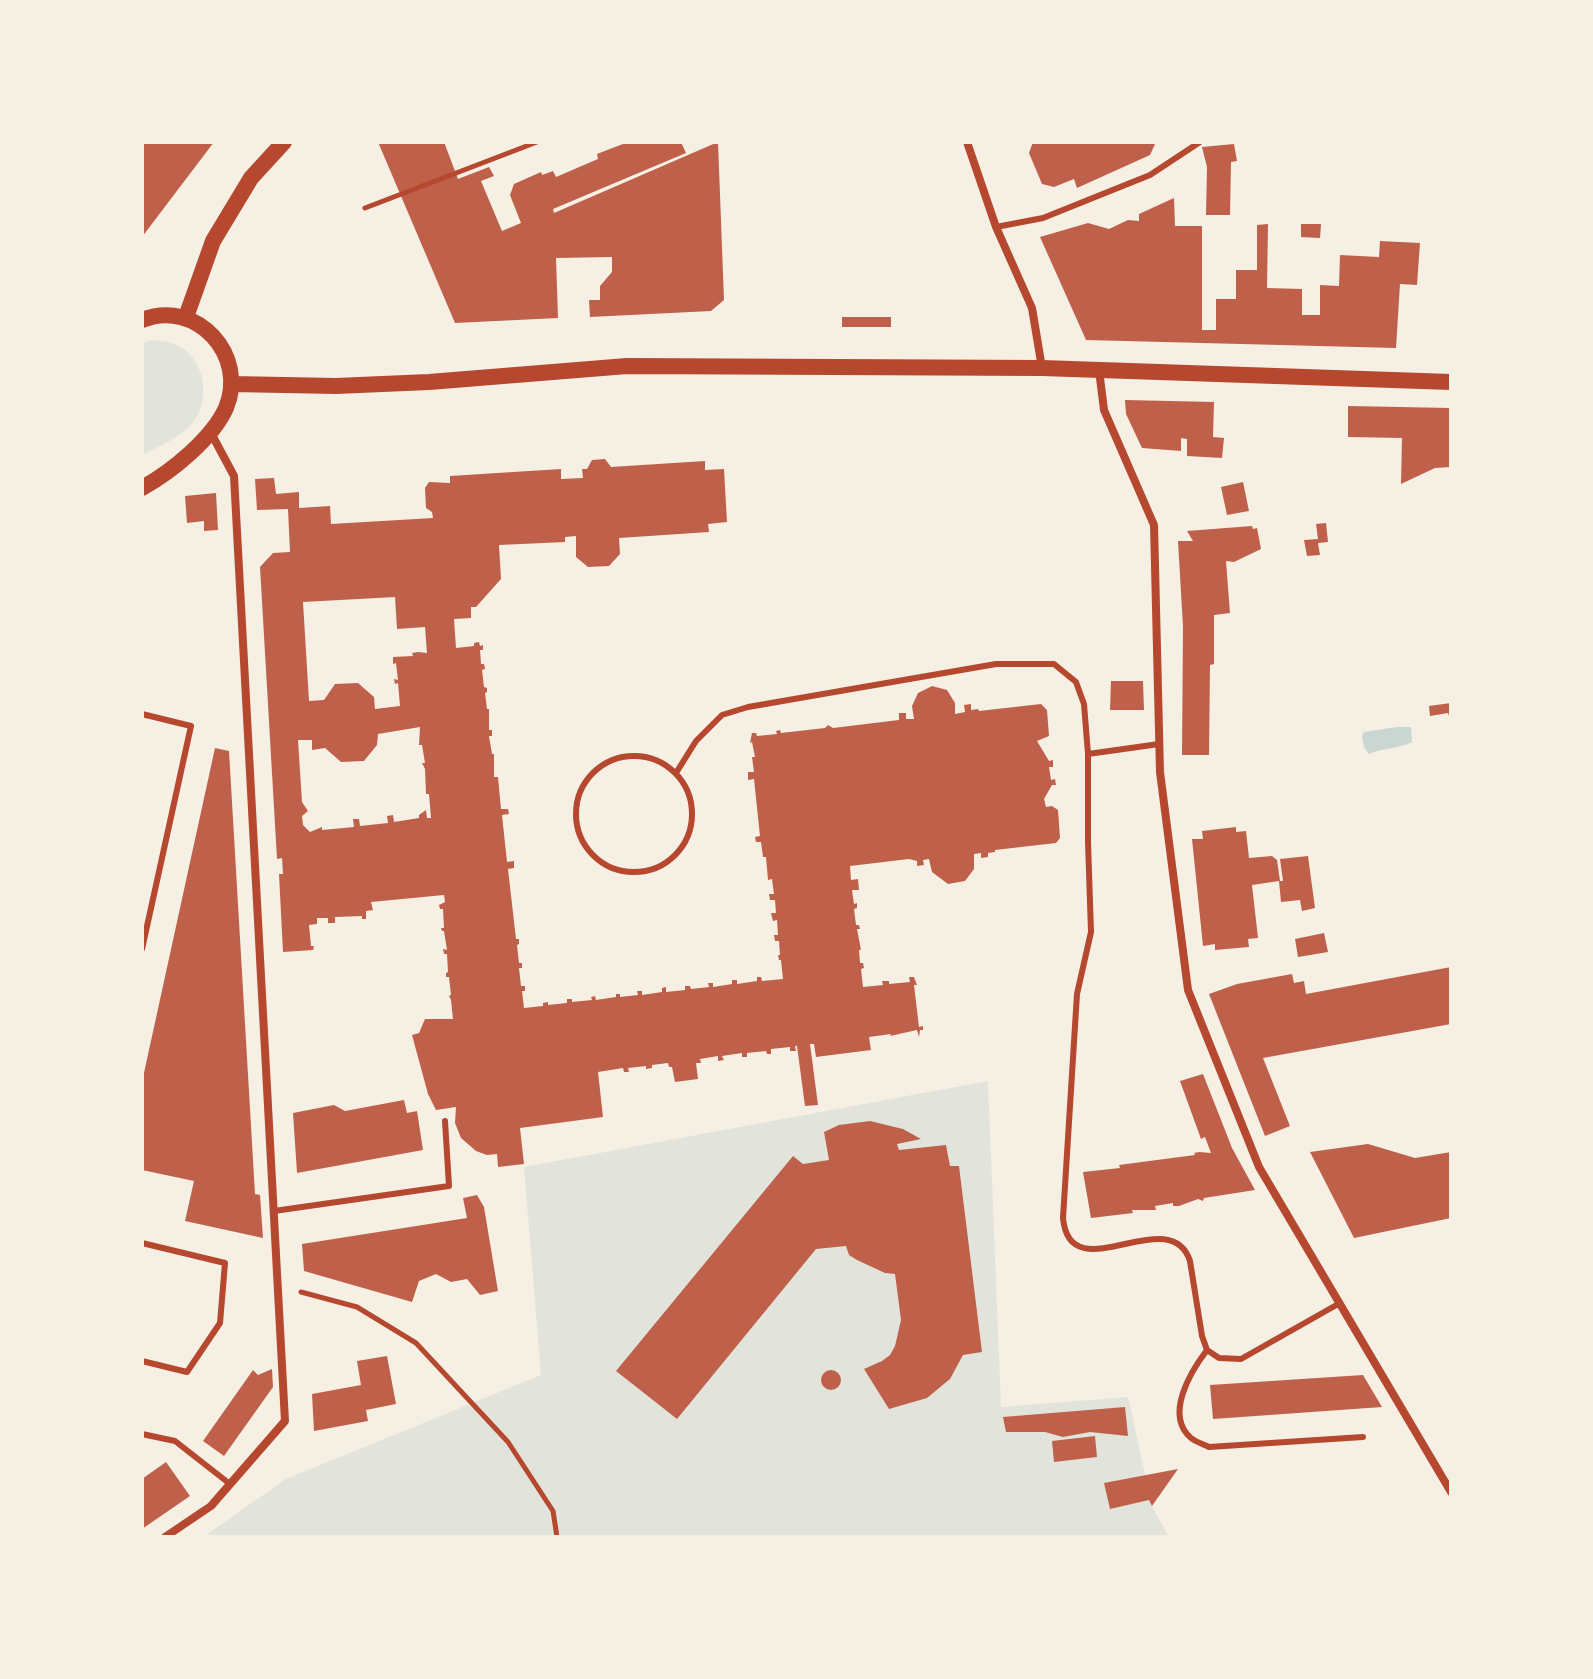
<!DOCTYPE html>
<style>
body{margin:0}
#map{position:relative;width:1593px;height:1679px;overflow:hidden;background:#f6efe4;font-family:"PT Sans",sans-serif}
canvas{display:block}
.frame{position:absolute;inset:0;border:144px solid #f6efe4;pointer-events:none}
</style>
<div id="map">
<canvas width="1593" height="1679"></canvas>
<div class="frame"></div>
</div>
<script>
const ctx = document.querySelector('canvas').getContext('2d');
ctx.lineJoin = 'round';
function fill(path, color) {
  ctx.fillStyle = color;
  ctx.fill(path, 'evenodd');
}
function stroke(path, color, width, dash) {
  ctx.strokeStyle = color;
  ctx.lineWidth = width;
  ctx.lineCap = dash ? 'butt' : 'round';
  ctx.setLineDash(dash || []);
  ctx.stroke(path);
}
const green = new Path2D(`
 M153 340C159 341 166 341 171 343 206 354 213 401 190 426 178 438 157 447 142 456V343Z
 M988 1081 1001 1407 1128 1397 1152 1506 1169 1537H203L286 1479 541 1375 524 1167Z`);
const water = new Path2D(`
 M1397 727H1411L1412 742C1398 749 1382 748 1369 754L1364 747 1362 736 1364 732Z`);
const building = new Path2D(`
 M142 142H214L142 237Z
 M378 142H444L458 179 489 167 494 176 481 181 502 231 521 223 510 195 514 184 541 172 542 175 553 171 556 177 598 159 597 154 628 142H681L686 153 553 209 554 213 718 142 724 300 711 311 590 317 589 300H600V286L612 272V257L556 258 558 318 455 323Z
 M1033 142H1156L1150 155 1077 188 1074 179 1054 187 1042 184 1029 153Z
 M1234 144 1237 161 1231 162 1230 215H1206L1207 167 1202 147Z
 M1174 198 1175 226H1202V330H1216V299H1236V270H1257V225L1268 224 1267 288 1302 289V315H1320V285L1339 286 1340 255 1379 257 1380 241 1420 243 1417 285 1400 284 1396 348 1086 340 1040 237 1088 223 1109 229 1128 220 1139 221V214Z
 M1301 224H1321L1320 238 1301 237Z
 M842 317H891V327H842Z
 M1125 400 1214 402 1213 437 1224 438 1222 458 1187 456V439L1181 438V451L1142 448 1126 414Z
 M1348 406 1451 408V467L1435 468 1401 484 1402 438 1348 437Z
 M605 459 611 467 705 461V470L724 469 727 522 708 524 709 532 619 538 620 554 609 566 588 567 576 557V536L565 537V542L499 545 501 579 476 607H471V618L454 619 456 648 474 646V643L479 642 480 646 483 645V650H480L481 664H484L485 669 482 670 484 687 487 688V692L485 693 487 709H489V730H492V736H489L492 754H494V777H498L501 809H508L509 814 502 815 507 862 514 861V868L508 869 516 939H519V944L517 945 519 963H522V968H519L521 986H525V991H522L524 1008 543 1006V1003L548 1002V1005L567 1003V999H572V1002L592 1000 591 997 595 996 596 1000 616 997V994H620V997L638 995 637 991H642V995L662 992V988L666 987V992L685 990V986H690L691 989 709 987 708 983H713V987L732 984V980H737V984L757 981V977H761L762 981 783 979 781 960H779L778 955H780L779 941H775L774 935H778L777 920 773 921 771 913H776L775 900H770L769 894H774L772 879 768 880 766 857H763L761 842H756L755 837 760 836 754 779 748 780V772H754L752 757H755L752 742 750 743 752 733H756L757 736 777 734 776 731 780 730 781 733 825 728 828 725 833 728 899 720V713H906V719H914L912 706 918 693 932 686 947 690 955 703V714L965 712 964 705 971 704V710L978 709 979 711 1041 704 1047 710 1049 736 1037 741 1049 761 1053 760V767H1049L1051 780 1055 779 1056 785H1052L1044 799 1046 807 1052 806 1058 810 1060 838 1056 843 995 850V852L988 853V857L981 858V853L974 854V869L965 881 948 884 932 872 929 859 923 860 924 865 917 866V861L909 859 850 866 851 880 858 879 859 890H852L854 904 857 903V908L854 909 856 925H859L860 929H857L861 950H859L860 963H863L864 968 861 969 863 987 883 985 882 981H889V984L910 982 909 977H914L917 985H914L919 1027 923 1026V1030H920L919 1037 917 1030 890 1036 891 1034 869 1037 871 1050 816 1057 814 1044H810L818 1105 805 1106 797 1046H795L796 1051H790V1047L771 1049V1054H767L766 1051 747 1053V1057H742V1053L722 1056 724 1060 718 1061V1056L700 1059 701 1063H696L698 1079 675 1082 672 1067H669L668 1063 652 1065V1068L646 1069V1066L628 1068 629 1072H624L623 1068 598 1072 603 1117 520 1128 524 1164 498 1167 497 1154 487 1155 476 1151 461 1138 455 1123 456 1107 436 1110 428 1094 412 1035 419 1033 425 1019H453L451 1000 449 996 451 995 449 977H446V973L448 972 447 954H444L443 949 447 950 444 931H442L441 928H444L443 909H440L439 905 445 902 444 895 371 902 373 910 366 911V919H362V916L335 917V923H328V918H317V924L309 925 311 946H314L313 950 283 952 279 874H283L282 858 277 859 260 567 273 553 290 552 288 509 257 510 255 479 274 478 276 494 299 492V508L330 506 331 524 433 518 432 512 426 508 425 488 429 482 450 483V476L561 469V479L583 478 582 469H587L592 460ZM395 597 397 629 425 627 427 653 418 652 412 653 413 656 393 657V664L396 663 398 680 394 679 395 684 398 683 400 706 375 709 374 697 358 683 335 684 324 700 309 701 303 602ZM420 727 419 745H422L425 763H422L425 769 426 794H429L431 818H427L426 810 419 815V818L394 822 393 815 387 816 388 823 360 826 359 819H353L354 827 322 830V827L310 832 303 825 302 816 308 811 302 802 298 740H312V750L325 748 341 762 364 761 377 745 378 734Z
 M1243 482 1249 511 1227 515 1221 487Z
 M216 493 218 530 204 531V521L187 523 185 496Z
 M1326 523 1328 542 1318 543 1320 555 1307 556 1304 540 1318 539 1316 524Z
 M1252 526 1253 529 1257 528 1261 549 1234 562 1226 561 1230 613 1214 615V664L1210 665 1209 755H1182L1183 627 1178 541H1193L1187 531Z
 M1111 681H1143L1144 710H1110Z
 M1451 703V722L1448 713 1430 716 1429 706Z
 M215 748 229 751 255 1194 260 1195 263 1238 185 1221 194 1181 142 1170V1082Z
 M1236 827V832L1246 831 1249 858 1272 856 1277 860 1280 881H1283L1280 859 1308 856 1315 908 1302 911 1300 900 1281 902 1279 881 1252 885 1258 938 1248 939 1249 947 1215 950V944L1203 946 1192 839H1203L1202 831Z
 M1324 933 1328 952 1298 957 1295 939Z
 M1451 967V1024L1263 1058 1290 1126 1265 1136 1209 994 1237 984 1292 974 1294 983 1304 981 1306 994Z
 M1203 1074 1232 1148 1255 1190 1204 1198 1203 1201 1198 1199 1179 1206H1173V1203L1155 1206 1156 1210H1132L1133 1213 1091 1218 1083 1172 1120 1168 1119 1165 1195 1155 1194 1153 1199 1152 1211 1153 1205 1137 1201 1139 1180 1081Z
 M404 1100 407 1113 417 1111 423 1150 297 1173 293 1113 334 1105 345 1111Z
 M870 1121 903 1129 921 1139 897 1144 899 1150 946 1145 950 1166H959L982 1352 963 1355 950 1379 927 1398 889 1409 864 1369 882 1361 890 1355 895 1346 901 1320 895 1274 885 1273 857 1260 849 1255 846 1246 816 1249 677 1419 616 1371 793 1156 803 1164 829 1160 824 1132 839 1125Z
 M1368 1144 1415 1158 1451 1152V1218L1354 1238 1310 1152Z
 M477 1195 484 1207 498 1291 480 1295 467 1279 451 1282 436 1274 419 1281 412 1302 304 1271 302 1244 467 1218 463 1198Z
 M387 1356 396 1404 366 1410 368 1421 314 1431 312 1394 361 1385 357 1361Z
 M272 1369 273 1387 224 1456 203 1441 253 1370 258 1375Z
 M821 1380a10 10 0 1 1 20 0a10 10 0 1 1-20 0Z
 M1363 1375 1382 1407 1213 1419 1210 1385Z
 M1125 1407 1128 1436 1090 1432 1063 1437 1045 1432H1006L1003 1417Z
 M1095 1436 1097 1457 1054 1462 1052 1441Z
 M166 1462 190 1496 142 1529V1479Z
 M1178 1469 1152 1506 1149 1500 1110 1509 1104 1483Z`);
const path = new Path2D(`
 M365 208 537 142
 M301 1292 357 1307 416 1343 508 1442 553 1511 557 1537`);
const service = new Path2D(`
 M996 227 1043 218 1150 175 1200 142
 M142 714 191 726 142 949
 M1088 754V842L1091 932 1077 994 1063 1218C1070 1293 1170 1200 1190 1261L1202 1336 1207 1350 1219 1358 1241 1359 1340 1303
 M576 814a58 58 0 1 1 116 0a58 58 0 1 1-116 0Z
 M676 773 696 741 722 715 748 707 996 664H1054L1076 682 1084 704 1088 754 1159 744
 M274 1211 449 1186 445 1121
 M142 1243 225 1263 220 1323 187 1372 142 1361
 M1207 1350C1191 1371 1164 1415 1191 1438 1196 1442 1203 1444 1209 1447L1363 1437
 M142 1434 175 1441 230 1484`);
const minor = new Path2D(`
 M967 142 996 227 1032 308 1042 368
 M1099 370 1104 410 1154 525 1160 772 1188 990 1259 1167 1451 1492
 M165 1537 211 1506 285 1421 234 476 211 433`);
const secondary = new Path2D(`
 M186 317 213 241 251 178 284 142
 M142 320C197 298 248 356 226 408 212 439 171 472 142 488
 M232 384 336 386 429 382 627 366 1042 368 1451 382`);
fill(green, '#e2e4dc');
fill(water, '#c9d6d2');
fill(building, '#bf614a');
stroke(path, '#b5482f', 5);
stroke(service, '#b5482f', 6);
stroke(minor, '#b5482f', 8);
stroke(secondary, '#b5482f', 16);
</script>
